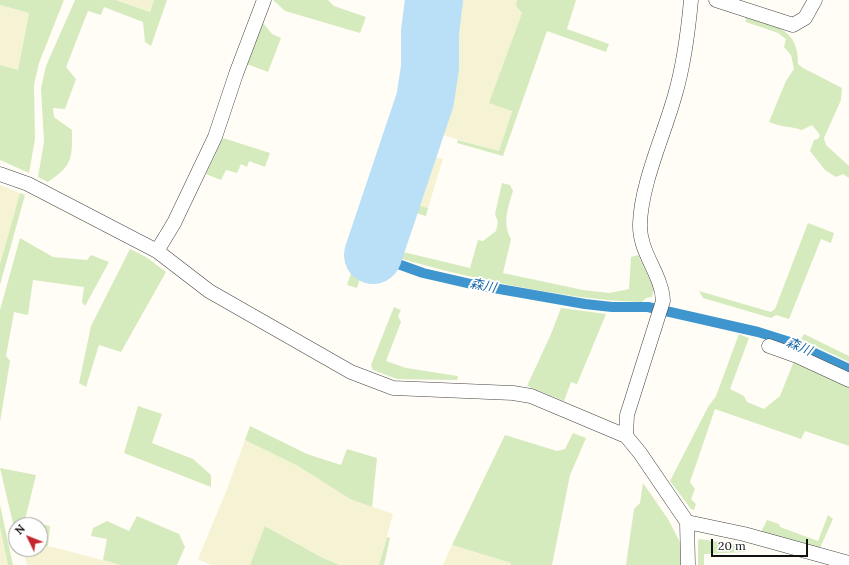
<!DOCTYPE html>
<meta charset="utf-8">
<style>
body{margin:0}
#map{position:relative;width:849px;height:565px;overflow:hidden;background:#fffdf5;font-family:Lora,serif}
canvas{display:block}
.north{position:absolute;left:8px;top:517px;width:40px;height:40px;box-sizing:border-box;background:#fff;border:1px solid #a0a0a0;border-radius:50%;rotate:313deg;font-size:11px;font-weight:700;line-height:16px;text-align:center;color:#111}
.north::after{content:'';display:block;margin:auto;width:14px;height:18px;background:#c4262e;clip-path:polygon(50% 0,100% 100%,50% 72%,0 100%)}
.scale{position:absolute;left:711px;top:539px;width:97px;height:18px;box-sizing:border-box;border:2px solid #111;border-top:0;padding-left:5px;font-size:12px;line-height:14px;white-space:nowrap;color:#111;-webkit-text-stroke:3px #fff;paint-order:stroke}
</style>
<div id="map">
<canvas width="849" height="565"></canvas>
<div class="north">N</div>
<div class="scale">20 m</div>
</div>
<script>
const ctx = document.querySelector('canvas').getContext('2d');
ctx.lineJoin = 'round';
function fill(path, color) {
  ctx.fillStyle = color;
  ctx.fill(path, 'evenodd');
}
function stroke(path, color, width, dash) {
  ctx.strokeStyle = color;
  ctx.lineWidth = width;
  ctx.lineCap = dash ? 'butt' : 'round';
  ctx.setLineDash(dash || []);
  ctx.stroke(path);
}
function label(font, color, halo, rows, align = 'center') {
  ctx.font = font + ' Lora,"Noto Sans JP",serif';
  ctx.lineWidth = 4;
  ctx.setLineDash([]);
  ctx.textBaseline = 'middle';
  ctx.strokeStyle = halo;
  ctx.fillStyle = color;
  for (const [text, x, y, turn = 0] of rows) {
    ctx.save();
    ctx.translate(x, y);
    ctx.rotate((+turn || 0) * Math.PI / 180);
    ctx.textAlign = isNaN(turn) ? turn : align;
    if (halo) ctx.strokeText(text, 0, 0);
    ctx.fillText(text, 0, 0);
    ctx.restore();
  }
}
const farmland = new Path2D(`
 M116 0H154L150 12Z
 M449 0H517L516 6 522 13 490 103 512 110 499 151 432 132 441 98 445 68 444 33Z
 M0 5 29 13 18 70 0 65Z
 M421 154 443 159 428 208 404 202Z
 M0 185 20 193 0 264Z
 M245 440 298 466 350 499 393 514 379 565H340L323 558 266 526 250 565H211L198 559 227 489Z
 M0 527 4 545 8 565H0Z
 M40 545 53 547 120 565H27L23 549H40Z
 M452 545 511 563V565H443Z`);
const green = new Path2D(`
 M0 0H64L39 63 34 85 35 139 29 173 0 160V65L18 70 29 13 0 5Z
 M75 0H116L150 12 154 0H167L151 46 145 42 143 22 104 7 101 15 88 11 66 67 76 79 65 109 53 108 54 117 72 130C72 159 73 165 48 182L38 177 44 142 41 88 46 66Z
 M273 0H328L334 6 366 17 360 33 285 11Z
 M439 0H449L444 33 445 68 441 98 427 155 421 154 404 201 428 208 426 216 401 209 391 249 470 268 478 240 483 241 496 231 498 222 495 214 502 183 510 185 513 191C508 207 502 223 511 239L503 273 583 290 609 293 629 289 631 257 638 255 654 288 652 297 646 298 642 302C598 301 558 294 515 286 469 277 424 266 379 252L430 102 435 69 436 15Z
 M517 0H576L567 29 609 44 606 52 547 31 503 156 457 143 458 140 499 151 512 111 489 103 522 13 516 6Z
 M745 16C773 25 799 28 798 64L803 68 842 88 841 100 824 138 826 145 849 166V178L843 174 836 177 825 170 810 151 814 140 818 139 820 135 812 125 802 130C790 126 780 127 769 122L786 81 794 69 791 55 784 47 786 39 778 33 746 22Z
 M263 23 272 34 281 38 268 72 247 64Z
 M419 30 425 31 426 68 422 93 419 92 422 74Z
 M393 136 408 139 377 222 370 221 387 166Z
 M223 138 270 153 265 167 249 161 247 167 241 164 237 173 226 170 221 180 206 174Z
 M20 193 25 195 0 285V264Z
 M808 223 834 233 831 243 821 239 789 319 776 315 771 318 703 298 699 291 771 312 775 309Z
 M366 231 374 233 357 288 347 285Z
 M20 238 53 257 87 260 91 255 109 262 85 306 82 302 84 287 33 280 28 315 14 312 6 356 10 361 0 422V310Z
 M130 249 146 257 166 272 121 352 99 345 86 387 79 383 91 326Z
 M394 307 401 310 398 316 401 322 386 361 406 368 458 376 457 380 397 379 373 370 371 365Z
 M561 308 606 314 577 384 571 382 564 401 527 386 551 334Z
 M739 334 749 338 730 389 744 396 747 402 764 409 780 396 794 361 849 387V446L805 431 801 439 715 409 690 482 695 489 691 499 696 504 694 510 691 509 670 481 708 407 716 396Z
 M804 334 849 356V362L801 339Z
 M138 406 162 414 152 443 193 459 211 475V487L124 453Z
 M250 426 307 454 341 465 347 449 377 458 372 507 350 499 298 466 245 440Z
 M573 433 586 438 570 475 552 565H511V563L452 545 505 435 557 451 565 449Z
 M0 468 36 475 25 520 50 526 48 546 40 545V525H16V536Z
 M643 483 668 519 681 544 682 565H626L634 509 640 503Z
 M0 505 13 565H8L0 527Z
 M828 515 833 519 820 548 761 532 767 520 779 524 780 527 818 541Z
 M137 516 179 534 185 547 177 565H120L103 560 107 539 91 536 93 528 107 521 129 531Z
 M265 526 323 558 340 565H250Z
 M387 537 390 538 384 565H379Z
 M700 539 745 546V552L704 554V565H698V540Z`);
const stream = new Path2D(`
 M373 255 423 273 471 284 585 304 612 307H648L758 332 793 343 849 369`);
const river = new Path2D(`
 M373 255 425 100 430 68V32L434 0`);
const service = new Path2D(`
 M716 0 793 25 805 18 815 0
 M0 174 28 184 157 251 209 291 351 372 393 388 513 393 531 396 626 436 640 453 687 522 688 565
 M157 251 174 223 215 137 236 74 264 0
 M769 346 797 356 849 380
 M626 436 627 415 663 301C662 274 639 253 640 224 641 184 664 135 675 95 684 64 688 33 691 0
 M687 522 744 534 849 563`);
const waterNames = [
 ["森川",483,286,11],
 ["森川",799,347,23]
];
fill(farmland, '#f6f3d4');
fill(green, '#d5ebbd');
stroke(stream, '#3f96cf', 10);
stroke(river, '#b9e0f7', 58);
stroke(service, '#444', 15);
stroke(service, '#fff', 14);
label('italic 13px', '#1768a6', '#fff', waterNames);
</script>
